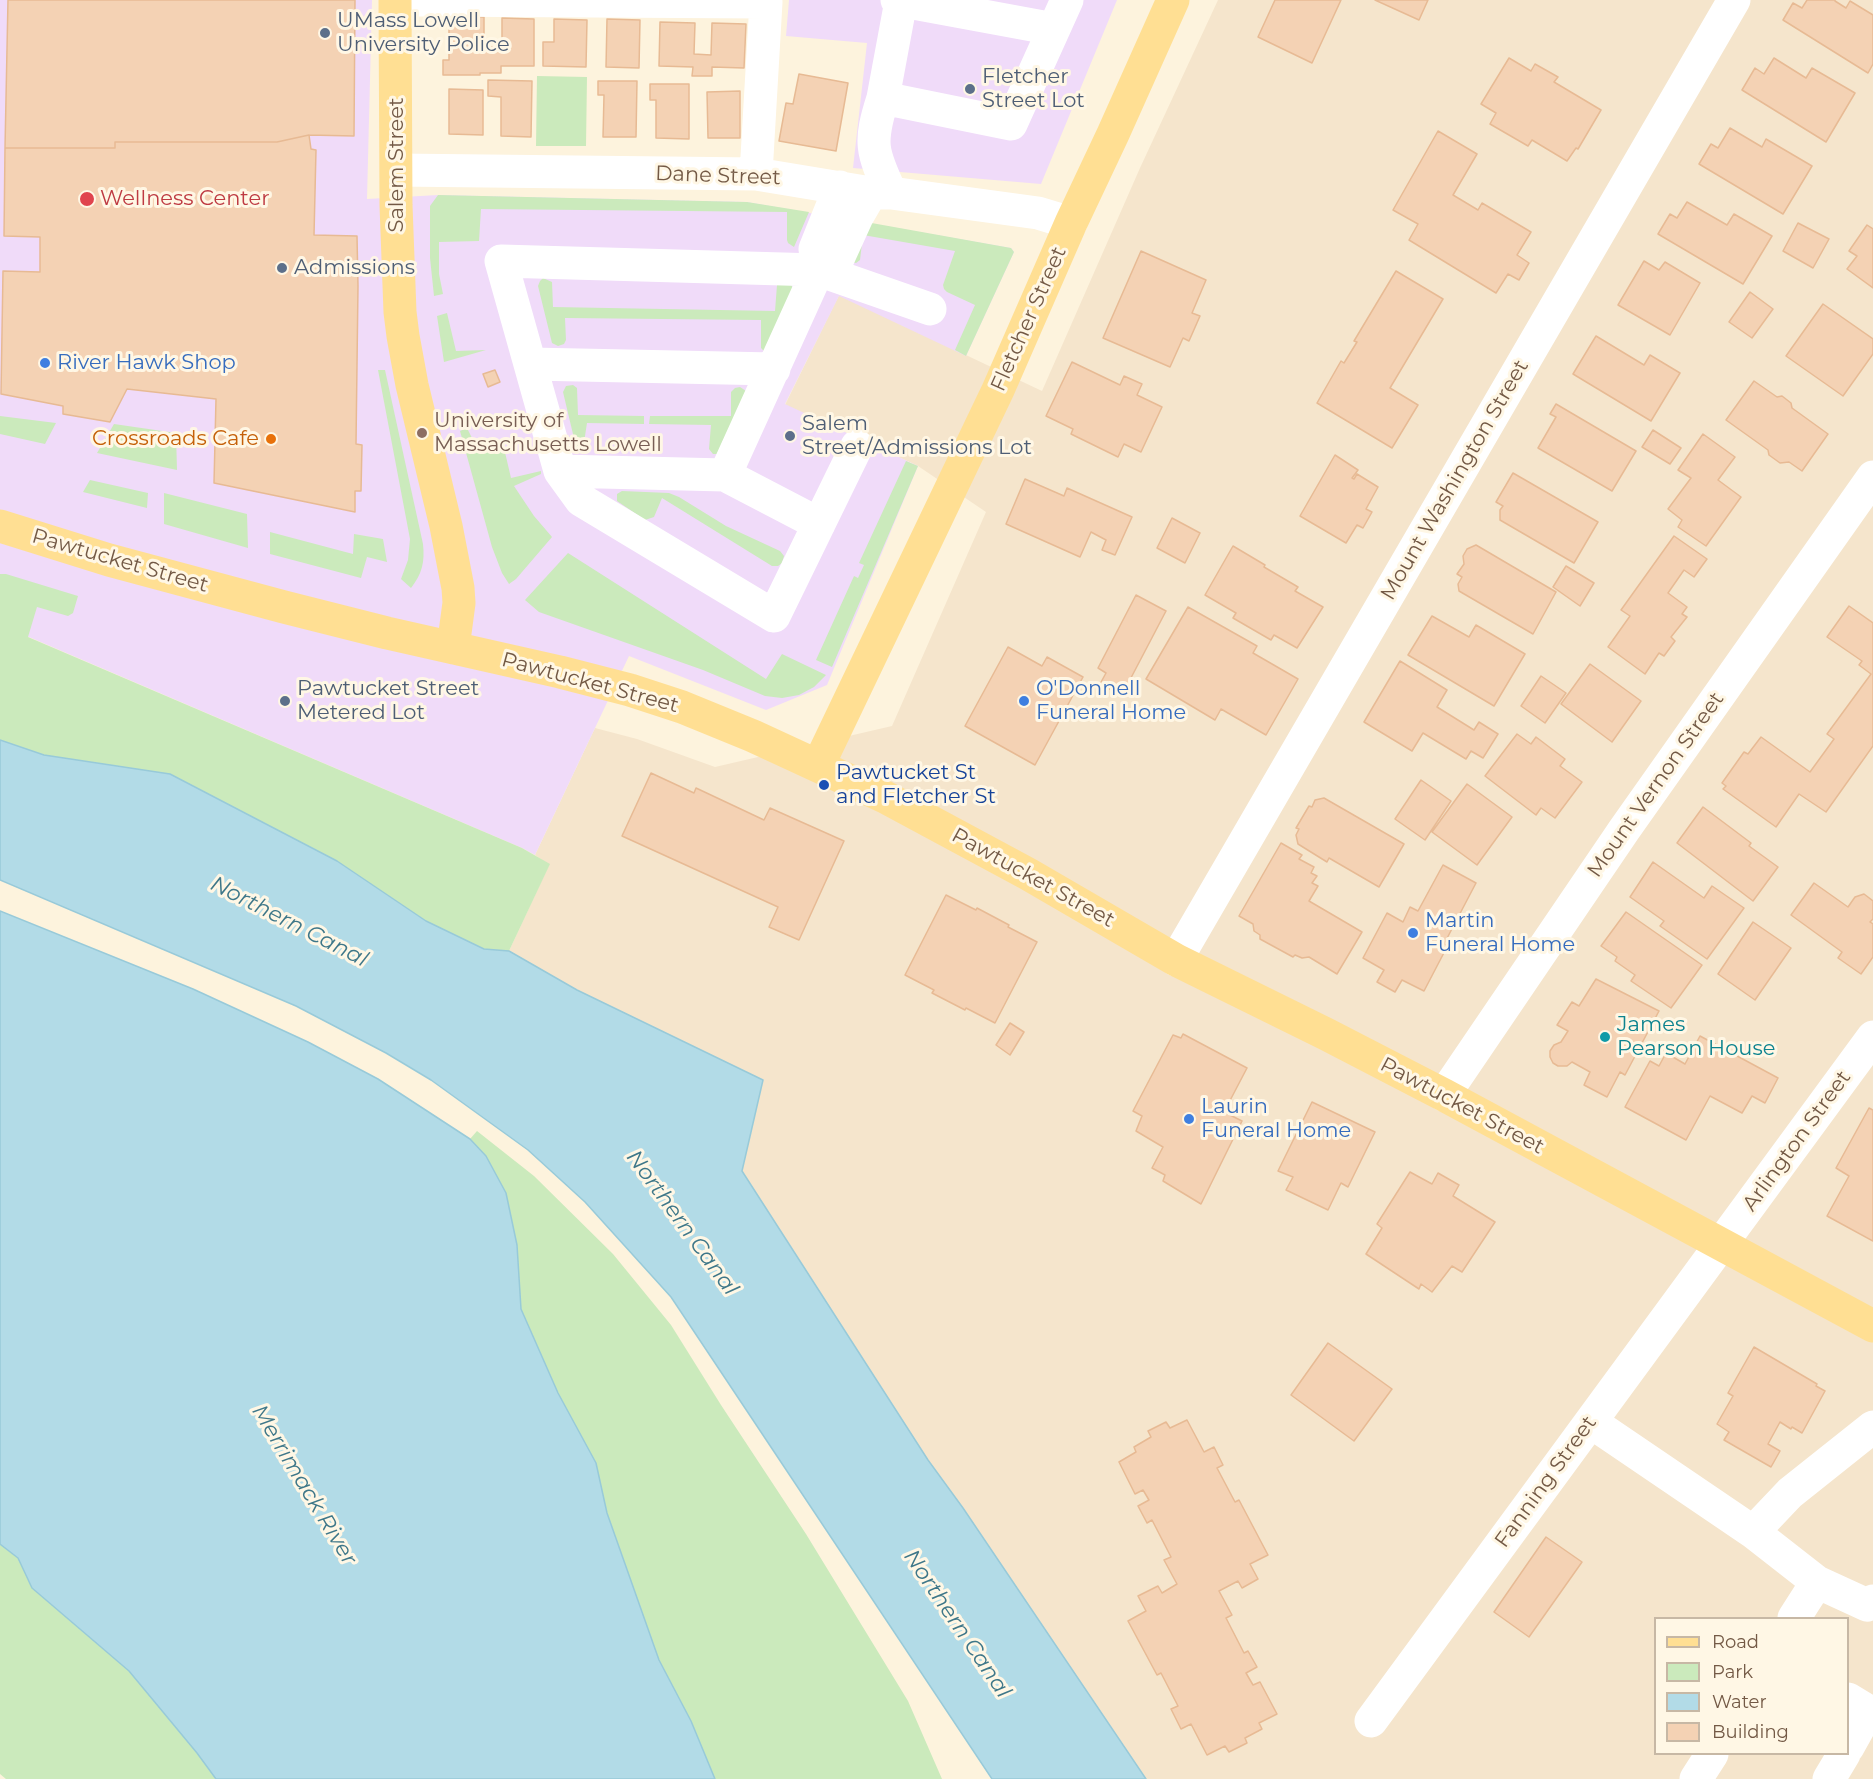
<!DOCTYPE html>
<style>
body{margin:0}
#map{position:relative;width:1873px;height:1779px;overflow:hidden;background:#fdf3dd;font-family:Montserrat,sans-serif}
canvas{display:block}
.legend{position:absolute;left:1654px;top:1617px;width:195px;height:138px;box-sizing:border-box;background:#fff7e5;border:2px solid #c7b8a5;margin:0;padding:8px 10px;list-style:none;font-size:18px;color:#735945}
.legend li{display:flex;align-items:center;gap:12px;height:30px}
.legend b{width:30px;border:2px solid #c7b8a5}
</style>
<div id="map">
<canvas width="1873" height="1779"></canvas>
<ul class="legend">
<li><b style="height:8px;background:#ffdf93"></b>Road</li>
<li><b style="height:16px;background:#cbeabc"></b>Park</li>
<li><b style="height:16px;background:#b2dbe7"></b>Water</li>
<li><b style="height:16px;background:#f4d2b4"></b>Building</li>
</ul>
</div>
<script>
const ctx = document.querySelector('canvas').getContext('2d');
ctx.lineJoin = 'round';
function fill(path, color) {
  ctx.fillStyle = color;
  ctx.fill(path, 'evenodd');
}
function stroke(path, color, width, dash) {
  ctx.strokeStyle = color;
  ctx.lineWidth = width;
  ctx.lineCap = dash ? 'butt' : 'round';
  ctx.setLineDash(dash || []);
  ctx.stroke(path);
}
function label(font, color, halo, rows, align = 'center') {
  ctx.font = font + ' Montserrat,sans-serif';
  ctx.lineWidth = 6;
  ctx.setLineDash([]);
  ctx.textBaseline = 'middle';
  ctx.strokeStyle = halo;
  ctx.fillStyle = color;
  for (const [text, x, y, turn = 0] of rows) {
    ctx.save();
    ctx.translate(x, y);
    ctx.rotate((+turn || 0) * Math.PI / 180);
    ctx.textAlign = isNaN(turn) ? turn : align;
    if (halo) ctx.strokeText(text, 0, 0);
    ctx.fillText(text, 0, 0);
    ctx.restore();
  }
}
const residential = new Path2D(`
 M1218 0H1873V1779H1146L963 1508 928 1460 741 1171 762 1080 577 990 509 951 549 865 535 855 595 728 637 739 715 767 892 726 986 512 918 466 785 405 839 295 1042 391 1140 168ZM1656 1618H1848V1754H1656Z`);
const education = new Path2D(`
 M0 0H372L367 199 438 195 747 202 1011 248 1014 252 966 356 839 296 785 404 918 466 827 685 766 710 629 656 535 855 522 848 29 637 0 639Z
 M789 0H1117L1041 184 853 168 867 43 786 36Z`);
const green = new Path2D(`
 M537 76 587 77 586 146H536Z
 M438 195 747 202 809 212 794 247 788 243 787 240V212L481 209 479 241 439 242V274L443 294 434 296 430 258V206Z
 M866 222 1011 248 1014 252 966 356 955 350 975 305 947 292 944 289 943 285 955 251 863 235 860 260 856 263 851 262Z
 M543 278 552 282 553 307 775 311 777 285 791 284 793 289 764 351 761 348V320L565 318 566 340 564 344 558 346 552 343 538 286 540 281Z
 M447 313 456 351 486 350 444 362 437 316Z
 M378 370H385L423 544C425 562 422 574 411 588L401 579 408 560 410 539Z
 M573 385 577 388 578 415 644 416V424L587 423 583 449 582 451H577L563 392 566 386Z
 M740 387 746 391 717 454H713L709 449 711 425 649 424 650 416H731V392L735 388Z
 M0 416 56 423 45 444 0 434Z
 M114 424 176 433 177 470 97 453Z
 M467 428 476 446 483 452 504 448 511 478 541 471V474L514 486 534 516 552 537 516 579 509 584 502 573 492 547 460 431Z
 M906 461 918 466 832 667 816 660 854 576 858 578 864 565 859 563Z
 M90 480 148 493 147 508 83 492Z
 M622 491 669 493 679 497 726 526 780 551 784 556 782 563 778 566H772L662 498 654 517 645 520 617 501V494Z
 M164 493 247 514 248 548 164 524Z
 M270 532 353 554 354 534 383 539 387 562 367 557 361 578 270 554Z
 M568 553 766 679 782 654 826 675 814 687 799 695 782 698 765 696 703 670 539 612 525 600Z
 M0 574H6L78 596 73 613 68 616 37 607 28 637 522 848 550 864 509 951 484 949 426 921 337 861 170 774 44 755 0 740Z
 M477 1131 534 1176 613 1254 671 1325 721 1405 806 1534 908 1701 942 1779H715L691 1721 659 1660 607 1513 596 1463 558 1393 521 1309 517 1245 486 1156 470 1139Z
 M0 1544 18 1558 32 1588 129 1671 197 1753 216 1779H6L0 1774Z`);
const water = new Path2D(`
 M0 740 44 755 170 774 337 861 426 921 484 949 509 951 577 990 763 1080 742 1171 928 1460 963 1508 1146 1779H992L671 1297 585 1202 528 1150 431 1080 386 1053 296 1006 0 880Z
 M0 911 193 989 308 1042 378 1079 470 1139 486 1156 506 1193 517 1245 521 1309 558 1393 596 1463 607 1513 659 1660 691 1721 715 1779H216L197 1753 129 1671 32 1588 18 1558 0 1544Z`);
const building = new Path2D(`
 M8 0H355L354 136 309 135 277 142H115V148H5Z
 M1275 0H1341L1312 63 1258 37Z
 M1375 0H1428L1419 20Z
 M1807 0H1835V1L1846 8 1850 1 1873 15V64L1868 73 1783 20 1793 3 1802 8Z
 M449 16 484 17V47H502V18L534 19V66H501V73H480V75H443V60H449Z
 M554 19 587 20 586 67 543 66V42H554Z
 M607 19 640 20 639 68 606 67Z
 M660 22 695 23 694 54 711 55 712 23 746 24 744 68 712 67V76H692L693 67 659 66Z
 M1509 58 1531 71 1535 64 1558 77 1554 82 1601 110 1578 149 1576 148 1567 161 1532 140 1528 146 1490 124 1496 113 1481 104Z
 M1774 58 1806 78 1812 68 1855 93 1826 142 1742 90 1755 68 1764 74Z
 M799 74 848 83 836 151 779 141 786 103 793 104Z
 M488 80 532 81 531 137 501 136V97L488 96Z
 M598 81H637L636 137H603L604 95H598Z
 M650 84H689V139L656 138V100H650Z
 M449 89 483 90V135L449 134Z
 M740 91V138H708L707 92Z
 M1730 128 1762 147 1766 139 1812 166 1783 214 1699 164 1711 144 1718 148Z
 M1438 131 1477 154 1453 195 1478 210 1482 203 1531 232 1517 255 1529 263 1519 280 1508 274 1496 293 1409 240 1418 224 1393 210Z
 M309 135 311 149 316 150 314 235 357 236 358 286 356 444 362 445 361 491H355V512L214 483 216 399 127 389 110 422 63 414V406L1 394 3 271 40 272V237L4 236 5 148H115V142H277Z
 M1687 202 1727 225 1734 214 1772 236 1743 284 1658 234 1670 214 1677 218Z
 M1798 223 1829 239 1813 268 1783 251Z
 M1867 225 1873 229V288L1847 269 1857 256 1849 251Z
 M1141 251 1206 280 1192 313 1200 316 1189 341 1183 338 1170 367 1103 338Z
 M1644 261 1659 270 1665 262 1700 283 1670 335 1618 305Z
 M1396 271 1443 299 1390 388 1418 405 1392 448 1317 403 1341 361 1344 363 1357 342 1354 341Z
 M1750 292 1773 309 1752 338 1729 322Z
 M1823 304 1873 339V354L1843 396 1786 356Z
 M1596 336 1644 365 1650 355 1680 373 1651 421 1573 374Z
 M1072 362 1120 385 1124 376 1142 384 1137 395 1162 407 1141 452 1124 444 1118 457 1071 434 1073 429 1046 416Z
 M495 370 500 382 488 387 483 374Z
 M1754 381 1777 397 1782 396 1791 403 1792 408 1828 434 1802 471 1789 462 1780 463 1769 455 1768 450 1726 420Z
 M1556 404 1636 451 1612 491 1538 448 1556 417 1550 414Z
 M1653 430 1681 448 1670 464 1642 447Z
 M1703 434 1735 457 1718 480 1741 497 1706 546 1678 527 1682 520 1668 509 1691 478 1678 470Z
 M1335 455 1358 470 1352 478 1354 479 1357 474 1378 487 1366 509 1372 512 1363 528 1357 525 1346 543 1300 516Z
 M1513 473 1598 522 1574 563 1500 520V510L1503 506 1496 502Z
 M1025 479 1064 496 1067 488 1132 517 1115 555 1102 550 1106 540 1091 532 1080 557 1006 524Z
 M1172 518 1200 533 1185 563 1157 548Z
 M1674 536 1707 559 1694 577 1684 570 1668 593 1687 607 1682 614 1687 617 1671 637 1675 641 1664 656 1659 653 1645 674 1608 647 1630 616 1621 610Z
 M1476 545 1556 592 1533 634 1459 591 1458 584 1462 577 1457 574 1464 564 1463 556 1467 549Z
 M1233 546 1265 565 1264 567 1298 587 1295 591 1323 607 1297 648 1274 635 1271 640 1233 618 1236 613 1205 595Z
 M1566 566 1594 583 1580 606 1553 587Z
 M1136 595 1166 611 1122 695 1100 684 1106 673 1098 668Z
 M1849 606 1873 623V746L1826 812 1799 794 1776 827 1723 789 1726 786 1722 783 1744 752 1748 754 1761 737 1810 772 1834 739 1827 734 1871 674 1859 665 1862 661 1827 637Z
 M1188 607 1257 646 1253 653 1298 679 1266 735 1221 709 1215 720 1146 679Z
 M1432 616 1469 637 1476 625 1525 654 1494 706 1408 655Z
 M1008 647 1042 666 1047 657 1083 677 1035 765 965 726Z
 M1400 661 1447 690 1437 707 1474 730 1479 722 1498 734 1483 758 1471 751 1466 759 1423 733 1412 751 1364 722Z
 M1590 664 1641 701 1612 742 1561 704Z
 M1541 676 1566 693 1545 723 1521 706Z
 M1517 734 1531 744 1536 737 1565 759 1560 766 1582 782 1555 818 1541 808 1536 815 1485 776Z
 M651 773 694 793 696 788 764 820 770 808 844 841 799 940 769 927 778 907 622 836Z
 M1421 780 1451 801 1425 840 1395 819Z
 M1467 784 1512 817 1477 865 1432 832Z
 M1324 798 1404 844 1379 887 1329 858 1327 862 1298 844 1296 835 1299 829 1296 828 1309 806 1312 807 1315 800Z
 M1703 807 1751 843 1749 846 1778 867 1753 901 1677 843Z
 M1281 843 1302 855 1299 859 1314 867 1311 873 1317 876 1312 883 1318 886 1309 901 1362 932 1337 974 1309 957 1302 958 1295 955 1293 957 1260 939V935L1254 931 1253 924 1239 916Z
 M1653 862 1704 898 1712 886 1744 908 1707 959 1660 926 1664 921 1630 897Z
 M1443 865 1476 883 1444 944 1448 945 1424 991 1402 980 1395 992 1377 982 1384 970 1363 958 1387 913 1403 922 1410 907 1418 911Z
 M1814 883 1848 907 1855 897 1864 894 1873 901V919L1870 922 1873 924V957L1861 974 1838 958 1842 952 1791 915Z
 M946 895 976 910 977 908 1009 925 1008 927 1037 942 995 1023 966 1008 965 1010 932 993 934 990 905 975Z
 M1626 912 1702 965 1671 1008 1631 981 1635 975 1615 961 1617 957 1601 946Z
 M1753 922 1791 948 1755 1000 1718 974Z
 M1596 979 1659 1011 1625 1075 1620 1072 1607 1097 1584 1085 1590 1072 1572 1062 1567 1066H1558L1553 1063 1550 1057V1051L1554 1045 1561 1042 1568 1031 1557 1025 1572 1002 1579 1006Z
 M1010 1023 1024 1032 1010 1055 996 1045Z
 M1183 1034 1247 1068 1224 1112 1242 1121 1201 1204 1163 1181 1165 1175 1152 1168 1163 1147 1136 1131 1142 1116 1133 1111 1173 1035 1181 1038Z
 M1700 1036 1778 1078 1765 1103 1752 1096 1742 1113 1710 1096 1686 1140 1625 1107 1650 1061 1659 1066 1666 1053 1685 1064Z
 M1312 1102 1375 1132 1348 1187 1341 1183 1328 1210 1286 1190 1293 1177 1278 1171Z
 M1869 1108 1873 1110V1241L1827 1216 1849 1176 1836 1168Z
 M1410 1172 1432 1184 1438 1173 1459 1185 1453 1196 1495 1222 1462 1272 1452 1266 1432 1292 1421 1284 1419 1289 1366 1254 1382 1228 1377 1224Z
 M1328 1343 1392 1389 1354 1441 1291 1395Z
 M1754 1347 1817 1384 1816 1386 1825 1391 1802 1433 1792 1427 1791 1429 1780 1422 1768 1444 1780 1451 1771 1467 1724 1440 1729 1432 1717 1424 1733 1396 1728 1393Z
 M1187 1420 1204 1452 1214 1447 1223 1465 1217 1468 1235 1502 1239 1500 1268 1555 1250 1564 1258 1579 1242 1588 1238 1581 1219 1591 1232 1615 1226 1618 1244 1653 1248 1651 1257 1667 1246 1673 1253 1685 1260 1682 1277 1714 1259 1723 1262 1729 1245 1738 1247 1743 1229 1752 1225 1746 1207 1755 1191 1724 1181 1729 1171 1709 1178 1706 1161 1673 1157 1675 1128 1621 1146 1611 1138 1596 1158 1586 1162 1593 1177 1584 1164 1560 1171 1557 1152 1520 1147 1523 1138 1506 1149 1500 1143 1490 1135 1494 1119 1462 1136 1452 1134 1447 1151 1437 1148 1431 1166 1422 1170 1428Z
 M1546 1537 1582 1562 1529 1637 1494 1612Z`);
const minor = new Path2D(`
 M418 0 766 2 756 174
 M897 0 1054 29
 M901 1 883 98 1011 124 1067 0
 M883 98C869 142 871 151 891 193
 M397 170 756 174 871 193H891L1038 213 1071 223
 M818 270 837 261 857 217 871 193
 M530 364 774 369
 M560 471 581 500 774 616 857 446
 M725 475 818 270 815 249 840 187
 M819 524 725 475 560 471 501 261 818 270 930 309
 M1176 960 1734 0
 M1444 1095 1624 830 1873 477
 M1591 1422 1753 1532 1817 1582 1867 1605 1873 1601
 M1753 1532 1790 1493 1873 1427
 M1794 1618 1817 1582
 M1848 1699 1868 1711 1848 1747
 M1371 1721 1873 1037
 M1696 1779 1712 1754
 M1829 1779 1844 1754`);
const major = new Path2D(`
 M395 0 396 205 400 312 403 336 412 385 446 526 458 588 459 603 453 648
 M0 526 109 560 284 607 387 633 560 672 630 690 682 707 753 736 885 797 1028 874 1176 960 1326 1034 1444 1095 1873 1326
 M818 766 998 390 1071 223 1113 134 1173 0`);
const markers = [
 [325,33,6,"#5c6f8a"],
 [970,89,6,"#5c6f8a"],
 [87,199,8,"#e0444e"],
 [282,268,6,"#5c6f8a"],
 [45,363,6,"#3f7fe0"],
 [422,433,6,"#8d6e63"],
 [790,436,6,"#5c6f8a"],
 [271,439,6,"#e8710a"],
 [285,701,6,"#5c6f8a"],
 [1024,701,6,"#3f7fe0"],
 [824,785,6,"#1a4fb4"],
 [1413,933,6,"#3f7fe0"],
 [1605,1037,6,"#0f9aa8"],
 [1189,1119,6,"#3f7fe0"]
];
const serviceNames = [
 ["UMass Lowell",337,21],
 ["University Police",337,45],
 ["Fletcher",982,77],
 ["Street Lot",982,101],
 ["Admissions",294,268],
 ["Salem",802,424],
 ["Street/Admissions Lot",802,448],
 ["Pawtucket Street",297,689],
 ["Metered Lot",297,713]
];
const streetNames = [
 ["Salem Street",397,165,-90],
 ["Dane Street",718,176,2],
 ["Fletcher Street",1029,319,-66],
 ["Mount Washington Street",1455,480,-60],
 ["Pawtucket Street",120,561,16],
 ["Pawtucket Street",590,683,15],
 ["Mount Vernon Street",1656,785,-55],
 ["Pawtucket Street",1033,878,29],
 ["Pawtucket Street",1462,1106,28],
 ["Arlington Street",1797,1141,-54],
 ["Fanning Street",1546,1482,-54]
];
const healthNames = [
 ["Wellness Center",100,199]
];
const shopNames = [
 ["River Hawk Shop",57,363],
 ["O'Donnell",1036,689],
 ["Funeral Home",1036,713],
 ["Martin",1425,921],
 ["Funeral Home",1425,945],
 ["Laurin",1201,1107],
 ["Funeral Home",1201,1131]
];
const educationNames = [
 ["University of",434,421],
 ["Massachusetts Lowell",434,445]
];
const foodNames = [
 ["Crossroads Cafe",259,439]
];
const transitNames = [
 ["Pawtucket St",836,773],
 ["and Fletcher St",836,797]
];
const cultureNames = [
 ["James",1617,1025],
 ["Pearson House",1617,1049]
];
const waterNames = [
 ["Northern Canal",289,922,27],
 ["Northern Canal",682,1223,54],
 ["Merrimack River",304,1485,59],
 ["Northern Canal",957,1624,56]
];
fill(residential, '#f5e5cc');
fill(education, '#f0dbf9');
fill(green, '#cbeabc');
fill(water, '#b2dbe7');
stroke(water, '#98cad9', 1.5);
fill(building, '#f4d2b4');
stroke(building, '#e7ba94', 1.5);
stroke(minor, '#fff', 33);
stroke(major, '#ffdf93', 33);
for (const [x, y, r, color] of markers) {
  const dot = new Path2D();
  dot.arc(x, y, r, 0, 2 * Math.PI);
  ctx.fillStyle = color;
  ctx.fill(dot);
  stroke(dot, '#fff7e5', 2);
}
label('21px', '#4e5e75', '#fff7e5', serviceNames, 'left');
label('21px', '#735945', '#fff7e5', streetNames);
label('21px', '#be3a42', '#fff7e5', healthNames, 'left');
label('21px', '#366cbe', '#fff7e5', shopNames, 'left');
label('21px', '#785e54', '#fff7e5', educationNames, 'left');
label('21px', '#c56008', '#fff7e5', foodNames, 'right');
label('21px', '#164399', '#fff7e5', transitNames, 'left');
label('21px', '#0d838f', '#fff7e5', cultureNames, 'left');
label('italic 22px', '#3e7789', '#fff7e5', waterNames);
</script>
